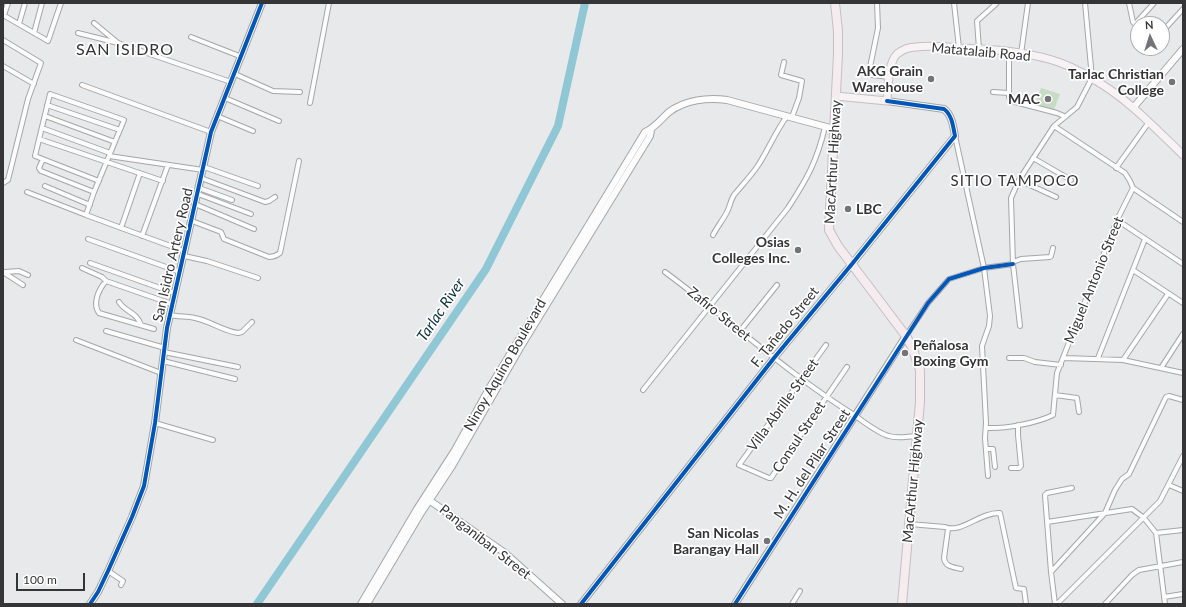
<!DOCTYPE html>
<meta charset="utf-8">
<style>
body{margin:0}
#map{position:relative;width:1186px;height:607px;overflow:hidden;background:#e8e9eb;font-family:Lato,sans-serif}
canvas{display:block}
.frame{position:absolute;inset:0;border:4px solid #353537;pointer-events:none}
.north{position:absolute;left:1130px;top:16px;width:40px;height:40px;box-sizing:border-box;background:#fff;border:1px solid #aeaeaf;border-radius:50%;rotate:356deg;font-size:11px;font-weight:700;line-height:16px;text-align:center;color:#353537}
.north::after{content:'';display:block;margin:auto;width:14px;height:18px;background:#747476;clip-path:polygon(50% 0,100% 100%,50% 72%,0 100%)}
.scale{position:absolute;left:16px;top:573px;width:69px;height:18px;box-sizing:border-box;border:2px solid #353537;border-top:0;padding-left:5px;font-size:12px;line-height:14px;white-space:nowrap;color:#353537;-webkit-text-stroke:3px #fff;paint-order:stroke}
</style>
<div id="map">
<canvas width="1186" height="607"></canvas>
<div class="frame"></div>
<div class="north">N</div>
<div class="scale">100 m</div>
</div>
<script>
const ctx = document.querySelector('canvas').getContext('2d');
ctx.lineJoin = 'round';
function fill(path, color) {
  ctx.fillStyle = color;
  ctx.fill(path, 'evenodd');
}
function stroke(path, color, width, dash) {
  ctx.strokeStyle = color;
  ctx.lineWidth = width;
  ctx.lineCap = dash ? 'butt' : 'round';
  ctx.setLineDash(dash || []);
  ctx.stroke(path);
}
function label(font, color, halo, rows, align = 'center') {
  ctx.font = font + ' Lato,sans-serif';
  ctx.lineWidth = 3.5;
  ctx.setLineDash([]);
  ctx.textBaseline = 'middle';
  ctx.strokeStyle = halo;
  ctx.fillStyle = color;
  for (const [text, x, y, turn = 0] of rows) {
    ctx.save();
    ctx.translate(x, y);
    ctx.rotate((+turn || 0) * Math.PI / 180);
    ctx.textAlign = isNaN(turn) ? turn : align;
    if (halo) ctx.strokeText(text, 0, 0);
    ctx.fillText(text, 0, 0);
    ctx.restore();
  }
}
const green = new Path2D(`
 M1041 88 1060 94 1054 110 1035 104Z`);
const river = new Path2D(`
 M257 604 486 269 558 126 585 3`);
const street = new Path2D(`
 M877 3 878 28 869 72 872 75 889 77
 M954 3 959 48
 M1129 3 1133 22 1138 27
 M3 15 48 41 61 3
 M4 15 8 3
 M94 23 118 43
 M19 24 25 3
 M1135 24 1154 3
 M1162 32 1183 9
 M34 33 42 3
 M78 33 118 43 231 82
 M191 37 242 57
 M3 40 41 63 28 99 8 180 3 183
 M979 49 977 21 997 3
 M1009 52V97L1011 101 1057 113 1064 116
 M1021 54 1028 3
 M784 62 781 75 802 81 799 98 792 117
 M3 66 34 84
 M235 74 273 91 300 92
 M82 85 211 132
 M993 92 1009 93
 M225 98 279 121
 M310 103 329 3
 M47 105 120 130
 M45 116 115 142
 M217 116 253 131
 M1054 126 1125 173 1130 181 1133 188
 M42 128 110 153
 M955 136 984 268 990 316 989 326 982 346 986 423 985 438 988 476
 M39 139 163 181
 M109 156 203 170
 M1033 158 1071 180
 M43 159 39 168 41 171 94 192
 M204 167 258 186
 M1116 168 1149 122
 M201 178 265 202 269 201 275 197
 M1019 180 1056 197
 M99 181 35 156 50 94 124 120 94 192 86 215 184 251
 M45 186 90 205
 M199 188 232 200
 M1133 188 1183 222
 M27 192 86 215
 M198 194 251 214
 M195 204 254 229
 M1117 220 1183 264
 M192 221 221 232 224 239 269 257C274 257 276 256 280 253L299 161
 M121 228 140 173
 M713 235C717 227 723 220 727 212 730 207 730 201 734 195 742 185 752 175 759 164 769 148 776 131 787 116
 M142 236 168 165
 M88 239 180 272
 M184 256 207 261 258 278
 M1013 262 1021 259 1050 257 1051 256 1053 248
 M90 263 174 293
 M82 268 102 277 106 281
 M1133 270 1183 303
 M3 272 23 285
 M5 272 19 271 28 275
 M665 272C727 318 785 371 851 413 862 420 877 433 889 436 898 439 908 436 917 436
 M119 302C125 312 137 312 141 325
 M170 315C179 317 187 316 195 318 210 321 223 331 238 333L242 332 252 322
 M1020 326 1013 264 1011 198 1019 180 1054 126 1077 107 1092 78 1085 3
 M154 329 99 313C92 303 99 289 106 281L172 304
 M106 331 165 348
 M740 331 777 285
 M906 336 928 303 949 279 984 268 1013 264
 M76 340 161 373
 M826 345 739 465 769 478H771L847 367
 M164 352 238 367
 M1009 358H1024L1035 362 1061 365
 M1064 358 1123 360 1183 373
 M1098 358 1145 239
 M1123 360 1168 294
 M163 361 235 379
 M1161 368 1183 334
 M643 390 788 208C807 179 817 161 825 127
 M1055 395 1077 398 1079 412
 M155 423 213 440
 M986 428C1005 429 1037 423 1053 415L1057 373 1117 220 1133 188
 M986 449H993L995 467
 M1011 468H1019L1021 466 1018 435V425
 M1169 485 1183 491
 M1047 522 1132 509 1144 518 1156 533 1165 604
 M909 524 945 527C961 534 980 512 1000 513L1014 579 1016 588 1024 589 1026 604
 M948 529 944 558C945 567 953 567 961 569
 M1156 533 1183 530
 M108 571 123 581 121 585
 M1051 572 1105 513 1115 490 1122 479 1129 474 1166 397 1169 396 1183 400
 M1164 597 1183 594
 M792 604 800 591
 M1055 604 1051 572 1045 495 1047 493 1072 488
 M1057 604 1160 501 1183 456
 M1105 604 1132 575 1139 570 1183 562`);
const secondary = new Path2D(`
 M1133 108 1183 49
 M426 498 505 553 562 604
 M90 604 98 592 108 571 132 517 144 486 155 423 167 328 211 132 262 3
 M361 604 417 509 455 450 490 387 645 132C655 128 661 119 669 112 685 100 708 97 727 100L834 129
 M367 604 421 513 452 466 520 348 650 136 651 130
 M581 604 774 358 852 264 955 136C953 126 952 115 944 109L887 101
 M735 604 906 336`);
const primary = new Path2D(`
 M836 96 887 101C888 89 888 62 897 54 902 50 909 47 916 47 930 45 945 47 959 48 990 49 1022 51 1052 60 1066 64 1080 71 1093 79 1127 98 1155 128 1183 155`);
const highway = new Path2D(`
 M835 3 838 31V54L829 230 838 246 906 336 912 347 920 370V402L902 604`);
const cycleway = new Path2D(`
 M90 604 98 592 108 571 132 517 144 486 155 423 167 328 211 132 262 3
 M581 604 774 358 852 264 955 136C953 126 952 115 944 109L887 101
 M735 604 928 303 949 279 984 268 1013 264`);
const markers = [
 [931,79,4,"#747476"],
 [1172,82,4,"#747476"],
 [1048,99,4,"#747476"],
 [848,209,4,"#747476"],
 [798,250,4,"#747476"],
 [905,353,4,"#747476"],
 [767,541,4,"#747476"]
];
const streetNames = [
 ["Matatalaib Road",981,52,5],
 ["MacArthur Highway",833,162,-87],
 ["San Isidro Artery Road",173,255,-77],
 ["Miguel Antonio Street",1094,280,-68],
 ["Zafiro Street",719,314,39],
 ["F. Tañedo Street",785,327,-51],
 ["Ninoy Aquino Boulevard",505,365,-60],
 ["Villa Abrille Street",783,405,-54],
 ["Consul Street",799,437,-56],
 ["M. H. del Pilar Street",812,464,-57],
 ["MacArthur Highway",913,481,-85],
 ["Panganiban Street",485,542,38]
];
const poiNames = [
 ["AKG Grain",923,71],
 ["Warehouse",923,87],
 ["Tarlac Christian",1164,74],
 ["College",1164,90],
 ["MAC",1040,99],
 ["LBC",856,209,"left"],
 ["Osias",790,242],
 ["Colleges Inc.",790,258],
 ["Peñalosa",913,345,"left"],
 ["Boxing Gym",913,361,"left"],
 ["San Nicolas",759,533],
 ["Barangay Hall",759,549]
];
const neighbourhoodNames = [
 ["SITIO TAMPOCO",1015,181]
];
const waterNames = [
 ["Tarlac River",441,310,-56]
];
const quarterNames = [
 ["SAN ISIDRO",125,50]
];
fill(green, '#c7dcc4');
stroke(river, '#90c7d5', 8);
stroke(street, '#a5a6a8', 6);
stroke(secondary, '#a5a6a8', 8);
stroke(primary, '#c6bec2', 9);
stroke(highway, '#c6bec2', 10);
stroke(street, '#fcfcfc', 4);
stroke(secondary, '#fcfcfc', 6);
stroke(primary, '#f7f2f4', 7);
stroke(highway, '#f4ecef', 8);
stroke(cycleway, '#0057b8', 4);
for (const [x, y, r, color] of markers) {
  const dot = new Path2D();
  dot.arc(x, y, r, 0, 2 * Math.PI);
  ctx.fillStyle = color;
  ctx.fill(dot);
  stroke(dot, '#fff', 1.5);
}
label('14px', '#353537', '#fff', streetNames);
label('bold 14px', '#353537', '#fff', poiNames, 'right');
ctx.letterSpacing = '1px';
label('15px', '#353537', '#fff', neighbourhoodNames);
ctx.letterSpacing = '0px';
label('italic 15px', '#0a3139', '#fff', waterNames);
ctx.letterSpacing = '1px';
label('16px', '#353537', '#fff', quarterNames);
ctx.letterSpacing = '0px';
</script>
